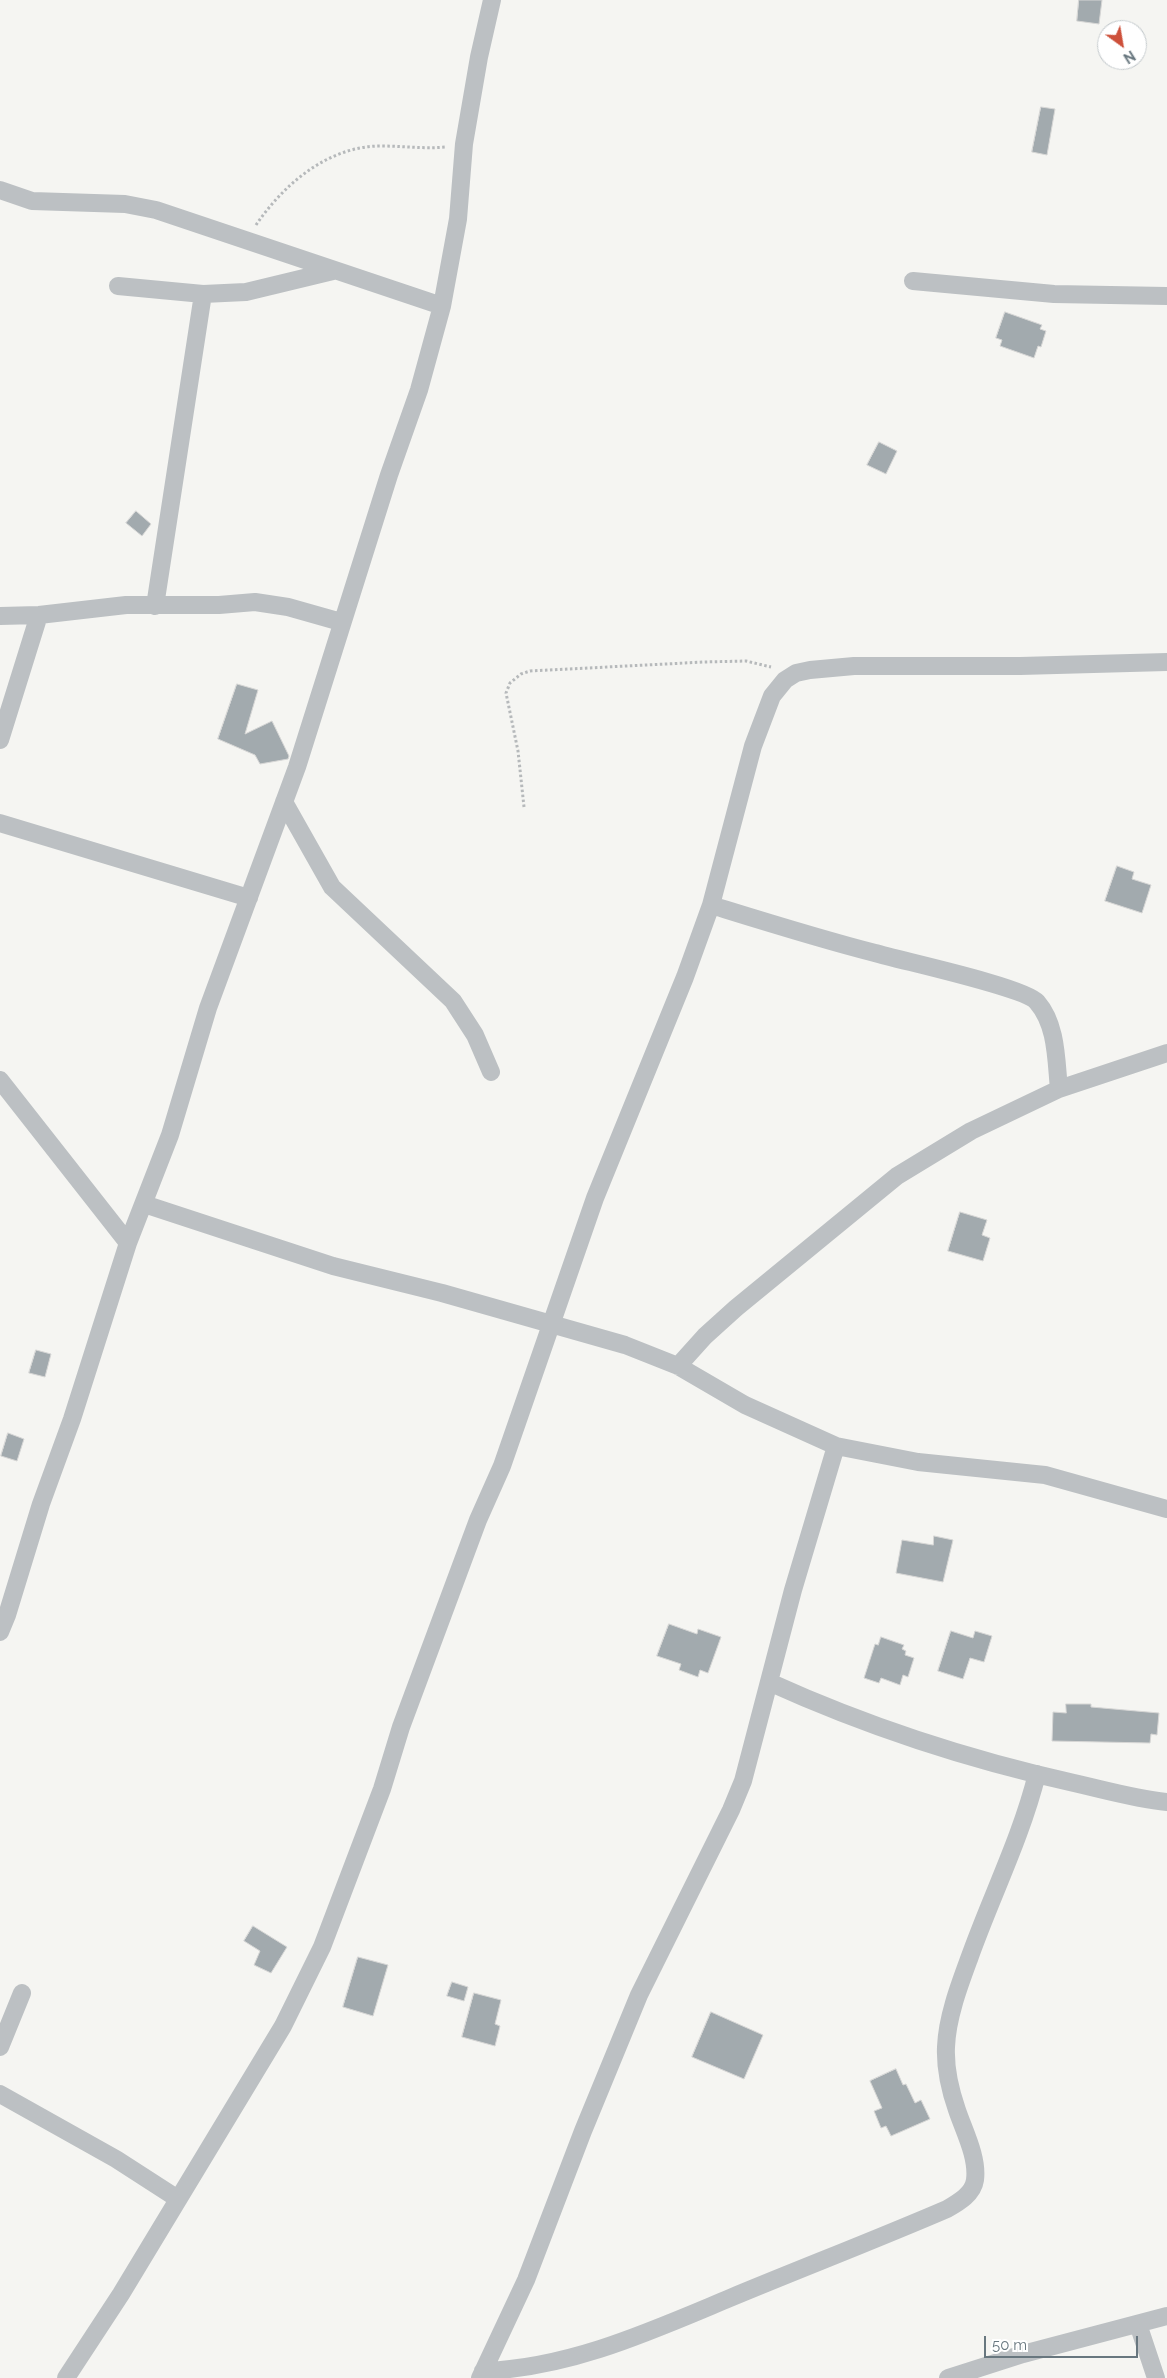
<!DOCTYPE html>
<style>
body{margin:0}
#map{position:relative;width:1167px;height:2378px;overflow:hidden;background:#f5f5f2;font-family:Raleway,sans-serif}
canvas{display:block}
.north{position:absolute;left:1097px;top:20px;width:50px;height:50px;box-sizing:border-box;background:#fff;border:1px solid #c3c9cc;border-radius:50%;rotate:148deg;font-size:14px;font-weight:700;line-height:20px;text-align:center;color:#68777f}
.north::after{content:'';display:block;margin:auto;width:18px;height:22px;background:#cd503a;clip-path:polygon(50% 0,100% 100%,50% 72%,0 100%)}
.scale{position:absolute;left:984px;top:2336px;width:154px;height:22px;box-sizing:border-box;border:2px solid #68777f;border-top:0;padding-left:6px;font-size:15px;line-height:18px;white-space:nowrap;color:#68777f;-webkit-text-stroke:4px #fff;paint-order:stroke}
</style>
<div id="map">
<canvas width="1167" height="2378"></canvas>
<div class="north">N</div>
<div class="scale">50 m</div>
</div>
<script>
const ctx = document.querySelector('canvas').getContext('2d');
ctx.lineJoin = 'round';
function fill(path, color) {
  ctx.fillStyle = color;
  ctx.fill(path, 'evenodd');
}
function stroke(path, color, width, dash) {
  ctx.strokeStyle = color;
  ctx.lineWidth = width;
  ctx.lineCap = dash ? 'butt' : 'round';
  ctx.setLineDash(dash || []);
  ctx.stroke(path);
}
const building = new Path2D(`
 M1079 0H1102L1099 24 1077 21Z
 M1041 107 1055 109 1047 155 1032 152Z
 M1005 312 1042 325 1040 329 1046 331 1041 347 1038 346 1034 358 1000 346 1002 340 996 338Z
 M879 442 897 451 886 474 867 465Z
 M136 511 151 524 142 536 126 523Z
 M237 684 258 690 245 734 272 721 289 756 288 759 260 764 255 755 218 739Z
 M1117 866 1134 872 1132 879 1151 885 1142 913 1105 901Z
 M960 1212 987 1220 982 1235 990 1238 983 1261 948 1251Z
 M36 1350 51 1354 45 1377 29 1373Z
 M8 1433 24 1439 17 1461 1 1456Z
 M934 1536 953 1540 943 1582 896 1573 902 1540 933 1545Z
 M669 1624 697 1634 698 1629 721 1637 708 1673 700 1670 698 1677 679 1670 681 1664 657 1656Z
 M951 1631 973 1638 975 1631 992 1636 984 1662 970 1658 963 1679 938 1671Z
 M881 1637 904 1645 902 1649 906 1651 905 1655 914 1658 908 1677 903 1675 900 1685 881 1678 879 1683 864 1678 875 1644 878 1645Z
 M1066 1704H1091V1707L1159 1713 1157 1735 1151 1734 1150 1743 1052 1741 1053 1712 1066 1713Z
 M253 1926 287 1947 271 1973 254 1965 260 1951 244 1941Z
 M358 1957 388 1965 373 2016 343 2007Z
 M452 1982 468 1987 464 2001 447 1996Z
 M474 1993 501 2000 495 2024 500 2026 495 2046 462 2037Z
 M711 2012 763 2035 744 2079 692 2057Z
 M896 2069 903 2085 906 2084 915 2103 921 2100 930 2119 891 2136 886 2126 881 2128 874 2111 882 2108 870 2081Z`);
const path = new Path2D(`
 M256 225C284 184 328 146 381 146 403 146 424 149 446 147
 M524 807 518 751 506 693 510 683 521 674 530 671 704 662 746 661 771 667`);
const street = new Path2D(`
 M0 190 32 201 125 204 156 210 442 306
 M913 281 1054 294 1167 296
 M118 286 203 294 246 292 333 271
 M155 606 203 294
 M0 616 39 615 126 605H219L255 602 288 607 341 622
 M0 740 39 615
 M284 802 332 887 453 1001 475 1035 491 1072
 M0 823 249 898
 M711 905C766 922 820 939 875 953 902 961 1024 987 1037 1002 1057 1025 1056 1060 1059 1089
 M0 1080 128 1243
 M144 1204 333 1266 442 1293 625 1345 678 1366 745 1405 836 1446 918 1462 1045 1475 1167 1509
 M678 1366 705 1336 736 1308 897 1176 971 1131 1059 1089 1167 1053
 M0 1632 7 1615 41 1504 72 1419 128 1243 170 1135 208 1008 297 767 389 475 419 390 442 306 458 219 464 144 479 57 492 0
 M769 1682C866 1726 970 1760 1074 1783 1105 1790 1136 1799 1167 1802
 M0 2047 22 1993
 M0 2094 116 2159 178 2199
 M1138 2324 1156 2378
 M483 2371C570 2368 651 2331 730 2298 802 2268 875 2240 947 2209 959 2202 973 2194 975 2180 978 2157 964 2131 957 2110 950 2090 945 2069 946 2047 947 2018 959 1986 969 1959 991 1897 1021 1838 1037 1774
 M66 2378 121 2294 283 2026 322 1947 382 1789 401 1727 478 1520 502 1466 595 1198 685 977 711 905 753 746 772 696 785 680 796 673 810 670 854 666H1020L1167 662
 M480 2378 526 2280 583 2131 639 1995 731 1810 743 1781 793 1590 836 1446
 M948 2378 1023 2354 1167 2316`);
fill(building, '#a2aaae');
stroke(building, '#d6d6d5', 1);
stroke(path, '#b6b9bb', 3, [2.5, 2.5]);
stroke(street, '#bcc0c3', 18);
</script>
